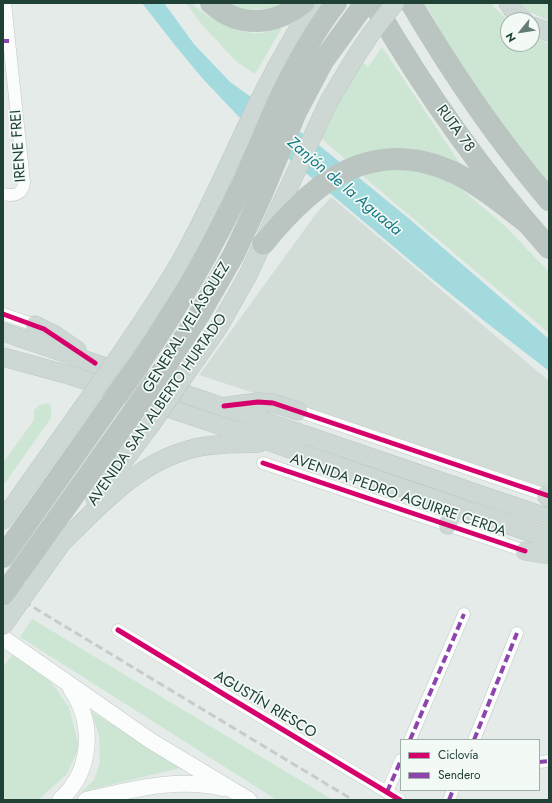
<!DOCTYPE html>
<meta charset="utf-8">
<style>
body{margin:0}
#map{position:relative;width:552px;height:803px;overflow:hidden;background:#e5ebe8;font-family:Jost,sans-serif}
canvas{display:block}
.frame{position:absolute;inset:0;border:4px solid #204136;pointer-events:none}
.legend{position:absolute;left:400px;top:739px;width:140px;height:52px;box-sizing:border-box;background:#f3faf6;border:1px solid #9fb0a9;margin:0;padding:5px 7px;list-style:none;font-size:12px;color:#204136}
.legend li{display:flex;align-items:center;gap:8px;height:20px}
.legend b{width:20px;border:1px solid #9fb0a9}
.north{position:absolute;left:500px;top:12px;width:40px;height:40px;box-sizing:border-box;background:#f3faf6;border:1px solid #9fb0a9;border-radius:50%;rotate:240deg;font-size:11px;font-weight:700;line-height:16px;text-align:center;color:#204136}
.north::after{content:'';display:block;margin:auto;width:14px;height:18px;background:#657c74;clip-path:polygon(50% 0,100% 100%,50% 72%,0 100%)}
</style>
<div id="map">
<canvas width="552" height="803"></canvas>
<div class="frame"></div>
<ul class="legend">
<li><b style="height:5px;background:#d6006c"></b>Ciclovía</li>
<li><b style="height:5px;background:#8e44ad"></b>Sendero</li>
</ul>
<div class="north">N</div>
</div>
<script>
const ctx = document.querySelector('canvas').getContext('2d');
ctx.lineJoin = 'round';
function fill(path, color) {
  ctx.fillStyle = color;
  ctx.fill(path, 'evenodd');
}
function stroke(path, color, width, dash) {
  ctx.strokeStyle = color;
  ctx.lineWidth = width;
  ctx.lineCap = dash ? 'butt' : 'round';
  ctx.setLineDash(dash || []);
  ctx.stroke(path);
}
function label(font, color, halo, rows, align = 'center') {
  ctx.font = font + ' Jost,sans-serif';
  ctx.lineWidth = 3.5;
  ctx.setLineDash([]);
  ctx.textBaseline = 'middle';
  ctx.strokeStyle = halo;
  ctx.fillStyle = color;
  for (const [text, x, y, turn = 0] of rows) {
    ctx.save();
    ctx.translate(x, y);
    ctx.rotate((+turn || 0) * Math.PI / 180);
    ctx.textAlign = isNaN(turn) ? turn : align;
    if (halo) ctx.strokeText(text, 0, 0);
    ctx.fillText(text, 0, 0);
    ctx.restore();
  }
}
const built = new Path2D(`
 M331 197 549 381V489L199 375 315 215Z`);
const green = new Path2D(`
 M186 3H192C205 18 241 36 262 33 269 31 276 28 283 26L255 74 237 62 203 26Z
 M220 3H287L278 8 246 10Z
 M425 3H492L494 7 508 20V44H532V35L549 44V189L463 71Z
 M520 3H549V21L530 12Z
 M382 47 463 168 346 160 321 138 348 83 362 62 368 67Z
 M398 164 425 169 459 187 505 226 549 272V333L358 172Z
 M48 403 51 407V418L3 486V463L34 420V410L40 405Z
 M32 619 333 800H277L20 637Z
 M13 654 51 682 69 707 79 747 67 774 38 800H3V667Z
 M91 711 180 768 81 792 94 780 100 762 99 735Z`);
const water = new Path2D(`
 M142 3H164L194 44 230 82 320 146 407 217 549 339V371L483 320 431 278 239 117 203 79 174 44Z`);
const street = new Path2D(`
 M3 194C14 197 23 194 24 182L5 3
 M3 314 35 325
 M298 411 549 496
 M263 463 525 551
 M118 630 230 698 400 800
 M410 740 464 614
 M474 740 517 633
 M539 762 549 761
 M387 792 401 760
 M449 800 453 790`);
const secondary = new Path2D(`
 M3 638 151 741 249 800
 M60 800C92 771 95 724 71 689
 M86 800C132 790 175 777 223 788`);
const primary = new Path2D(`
 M508 3 512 9 524 20
 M532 26 549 32
 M35 325 55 335 77 350
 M3 332 549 518
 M120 355C140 325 161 295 179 264 203 222 222 179 242 136 263 90 287 46 314 3
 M3 357 69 375 270 442 549 539
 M185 375 218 328 248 275 329 101 353 61 370 35
 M227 406 258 402 273 403 298 411
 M546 495 549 498
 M95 499 150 426
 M3 520 85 404
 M448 525 453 506
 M60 545C99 506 139 461 195 448 216 443 238 444 259 443
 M525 551 549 555
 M29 589 67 536`);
const highway = new Path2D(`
 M211 3C239 29 275 25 304 3
 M411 3C452 73 497 139 549 200
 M374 4C424 90 482 173 549 248
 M263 244C313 182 372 134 455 173 481 186 504 205 527 223
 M139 364C179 306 213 246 243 183 256 154 267 125 280 97 296 64 314 31 336 3
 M162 372 199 315 234 254 261 196 296 112 323 61 365 3
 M3 557 103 415
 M14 580 126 422`);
const rail = new Path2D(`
 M3 589 353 800`);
const primaryBridge = new Path2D(`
 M370 35 395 3
 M85 404 120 355
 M150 426 185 375
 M3 626 29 589`);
const highwayBridge = new Path2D(`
 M103 415 139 364
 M126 422 162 372
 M3 595 14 580`);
const quiet = new Path2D(`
 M3 41H9
 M410 740 464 614
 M474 740 517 633
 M539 762 549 761
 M387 792 401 760
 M449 800 453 790`);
const cycleway = new Path2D(`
 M3 314 44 329 95 363
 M224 406 258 402 273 403 549 496
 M263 463 525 551
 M118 630 230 698 400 800`);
const streetNames = [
 ["RUTA 78",455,129,54],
 ["IRENE FREI",19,146,-94],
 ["GENERAL VELÁSQUEZ",187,328,-58],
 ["AVENIDA SAN ALBERTO HURTADO",158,410,-55],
 ["AVENIDA PEDRO AGUIRRE CERDA",398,496,19],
 ["AGUSTÍN RIESCO",265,705,31]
];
const waterNames = [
 ["Zanjón de la Aguada",344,187,40]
];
fill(built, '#d2ddd8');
fill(green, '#cde6d3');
fill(water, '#a2dade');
stroke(street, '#c2c8c5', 13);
stroke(secondary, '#c0c9c5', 17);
stroke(primary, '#bcc7c3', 19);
stroke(highway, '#bcc7c3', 22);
stroke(street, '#fbfcfc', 12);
stroke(secondary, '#fbfcfc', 16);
stroke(primary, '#cdd7d4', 18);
stroke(highway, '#bac4c1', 21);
stroke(rail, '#c7ccca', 3, [8, 4]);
stroke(primaryBridge, '#bcc7c3', 19, []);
stroke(highwayBridge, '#bcc7c3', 22, []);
stroke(primaryBridge, '#cdd7d4', 18);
stroke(highwayBridge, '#bac4c1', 21);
stroke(quiet, '#8e44ad', 4, [8, 4]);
stroke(cycleway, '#d6006c', 5);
label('15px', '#204136', '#f3faf6', streetNames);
label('italic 16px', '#137984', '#f3faf6', waterNames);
</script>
